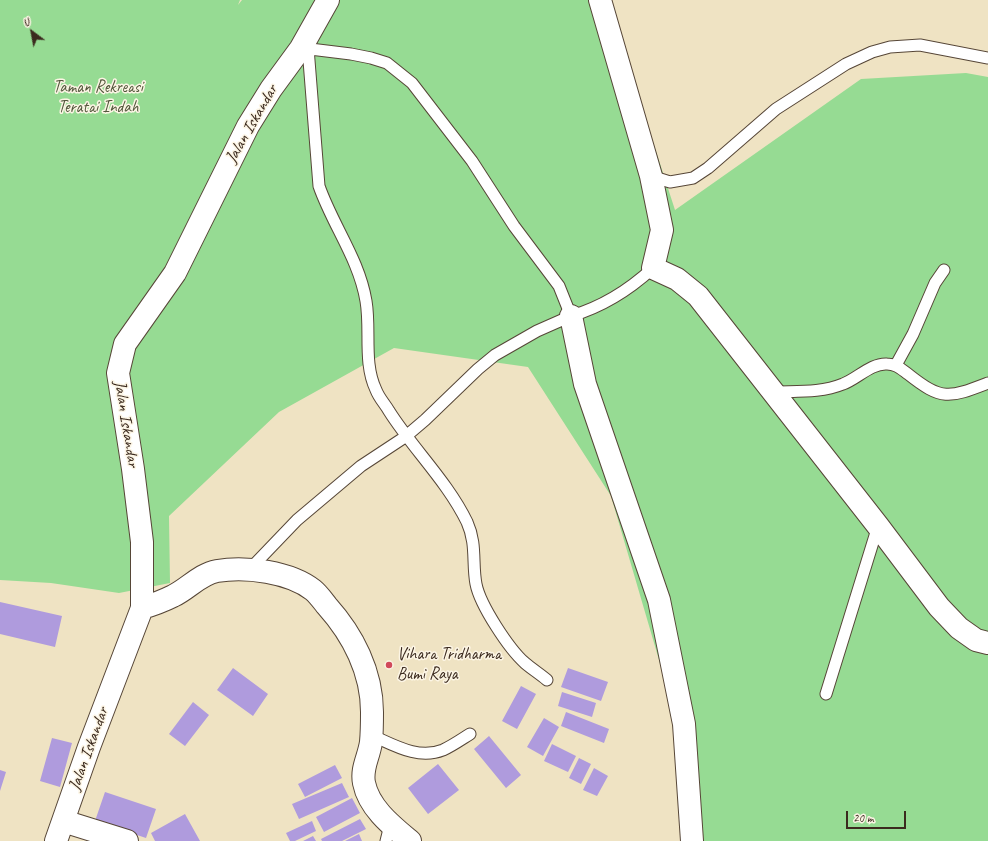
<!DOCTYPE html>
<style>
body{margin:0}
#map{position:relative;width:988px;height:841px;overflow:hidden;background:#efe3c3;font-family:Caveat,sans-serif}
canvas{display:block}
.north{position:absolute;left:12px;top:12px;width:40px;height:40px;-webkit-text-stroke:3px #fcf5e5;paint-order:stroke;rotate:328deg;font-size:11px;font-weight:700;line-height:16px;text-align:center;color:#3b2a1e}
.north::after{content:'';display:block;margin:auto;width:14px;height:18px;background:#3b2a1e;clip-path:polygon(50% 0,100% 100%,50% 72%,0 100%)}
.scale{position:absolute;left:846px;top:811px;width:60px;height:18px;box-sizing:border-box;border:2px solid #3b2a1e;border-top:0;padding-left:5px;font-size:12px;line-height:14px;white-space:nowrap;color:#3b2a1e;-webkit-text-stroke:3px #fcf5e5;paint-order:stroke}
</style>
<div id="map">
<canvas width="988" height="841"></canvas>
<div class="north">U</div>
<div class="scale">20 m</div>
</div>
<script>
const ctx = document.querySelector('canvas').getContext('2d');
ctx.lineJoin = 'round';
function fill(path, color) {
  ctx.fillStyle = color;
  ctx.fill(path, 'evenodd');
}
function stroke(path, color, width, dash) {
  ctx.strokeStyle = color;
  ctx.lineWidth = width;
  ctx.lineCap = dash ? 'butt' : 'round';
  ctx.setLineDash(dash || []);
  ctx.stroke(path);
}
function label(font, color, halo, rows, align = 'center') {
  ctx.font = font + ' Caveat,sans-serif';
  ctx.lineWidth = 3;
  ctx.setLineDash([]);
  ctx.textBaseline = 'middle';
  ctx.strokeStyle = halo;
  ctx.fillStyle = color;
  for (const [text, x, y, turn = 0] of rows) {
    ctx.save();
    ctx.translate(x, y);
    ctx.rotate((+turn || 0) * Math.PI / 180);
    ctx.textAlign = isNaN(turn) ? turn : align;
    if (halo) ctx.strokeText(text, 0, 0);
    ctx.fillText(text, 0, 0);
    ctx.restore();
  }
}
const green = new Path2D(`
 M0 0H240L238 5 242 0H607L675 210 861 79 966 73 988 77V841H704L688 759 611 496 528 367 394 348 279 412 169 516 170 583 119 593 51 583 0 580Z`);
const building = new Path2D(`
 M0 602 62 616 55 647 0 634Z
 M233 668 268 694 253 716 217 690Z
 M568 668 608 682 601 701 561 687Z
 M521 686 536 694 517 729 502 721Z
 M562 692 596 703 592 717 558 706Z
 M193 702 209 715 185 746 169 734Z
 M566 712 609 729 604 743 561 726Z
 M544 718 559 727 543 756 527 747Z
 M489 736 521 775 506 788 474 749Z
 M52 738 72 743 60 787 40 781Z
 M552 744 576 756 568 772 544 761Z
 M579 758 591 764 581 784 569 778Z
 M438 764 459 790 428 814 408 788Z
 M335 765 342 778 305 797 298 784Z
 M594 768 608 776 597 796 583 790Z
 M0 770 6 772 0 791Z
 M342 783 349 797 299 819 292 804Z
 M105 792 156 809 146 838 95 821Z
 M352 798 360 813 324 832 316 817Z
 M185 814 200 841H155L151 833Z
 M360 819 366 829 342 841H322L321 839Z
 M312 821 316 831 295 841H290L286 833Z
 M359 834 362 841H345Z
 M313 836 316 841H303Z`);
const service = new Path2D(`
 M302 48 351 54 371 58 387 63 412 83 472 161 514 226 559 286 571 316C602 307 629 290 653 268
 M308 48 319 186C333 226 359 259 366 301 371 330 363 363 376 390 379 398 385 404 389 411 413 449 447 481 467 522 477 544 472 563 476 584 480 605 509 649 525 663 532 669 540 674 547 680
 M651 176 670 182 693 178 708 168 776 109 846 64 872 52 890 47 920 45 988 58
 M896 365 913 334 935 283 944 270
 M774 392C797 391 821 393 843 384 857 379 871 363 887 364 896 364 901 369 908 374 942 401 949 398 988 383
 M250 569 297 520 361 466 405 437 425 420 478 369 495 355 537 331 571 316
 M826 694 878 526
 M371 735C394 745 418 760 443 750 452 746 462 739 470 734
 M386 841 390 825`);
const minor = new Path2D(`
 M600 0 651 176 662 230 653 268 677 279 698 296 878 526 939 607 959 628 976 640 988 643
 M571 316 585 384 659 600 684 724 692 841
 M142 608C152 605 163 601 173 596 188 589 200 574 217 571 246 566 290 572 313 590 318 594 323 601 327 606 353 635 372 672 372 712 372 722 372 732 371 742 369 757 361 768 364 783 369 808 392 826 410 841
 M63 821 127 841
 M56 841 89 747 142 608V542L133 469 118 373 125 344 175 273 248 126 271 89 301 48 328 0`);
const markers = [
 [389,665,4,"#d1495b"]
];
const parkNames = [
 ["Taman Rekreasi",98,88],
 ["Teratai Indah",98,108]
];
const streetNames = [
 ["Jalan Iskandar",252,124,-60],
 ["Jalan Iskandar",126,424,81],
 ["Jalan Iskandar",89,749,-70]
];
const poiNames = [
 ["Vihara Tridharma",397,655],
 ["Bumi Raya",397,675]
];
fill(green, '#96db93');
fill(building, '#af9bdd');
stroke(service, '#564637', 13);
stroke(minor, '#564637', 24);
stroke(service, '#fff', 11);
stroke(minor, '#fff', 22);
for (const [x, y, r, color] of markers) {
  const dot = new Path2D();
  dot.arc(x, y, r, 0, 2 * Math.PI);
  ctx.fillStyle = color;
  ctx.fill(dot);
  stroke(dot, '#fcf5e5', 1.5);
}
label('17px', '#52563b', '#fcf5e5', parkNames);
label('17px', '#3b2a1e', '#fcf5e5', streetNames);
label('17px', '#3b2a1e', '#fcf5e5', poiNames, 'left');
</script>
